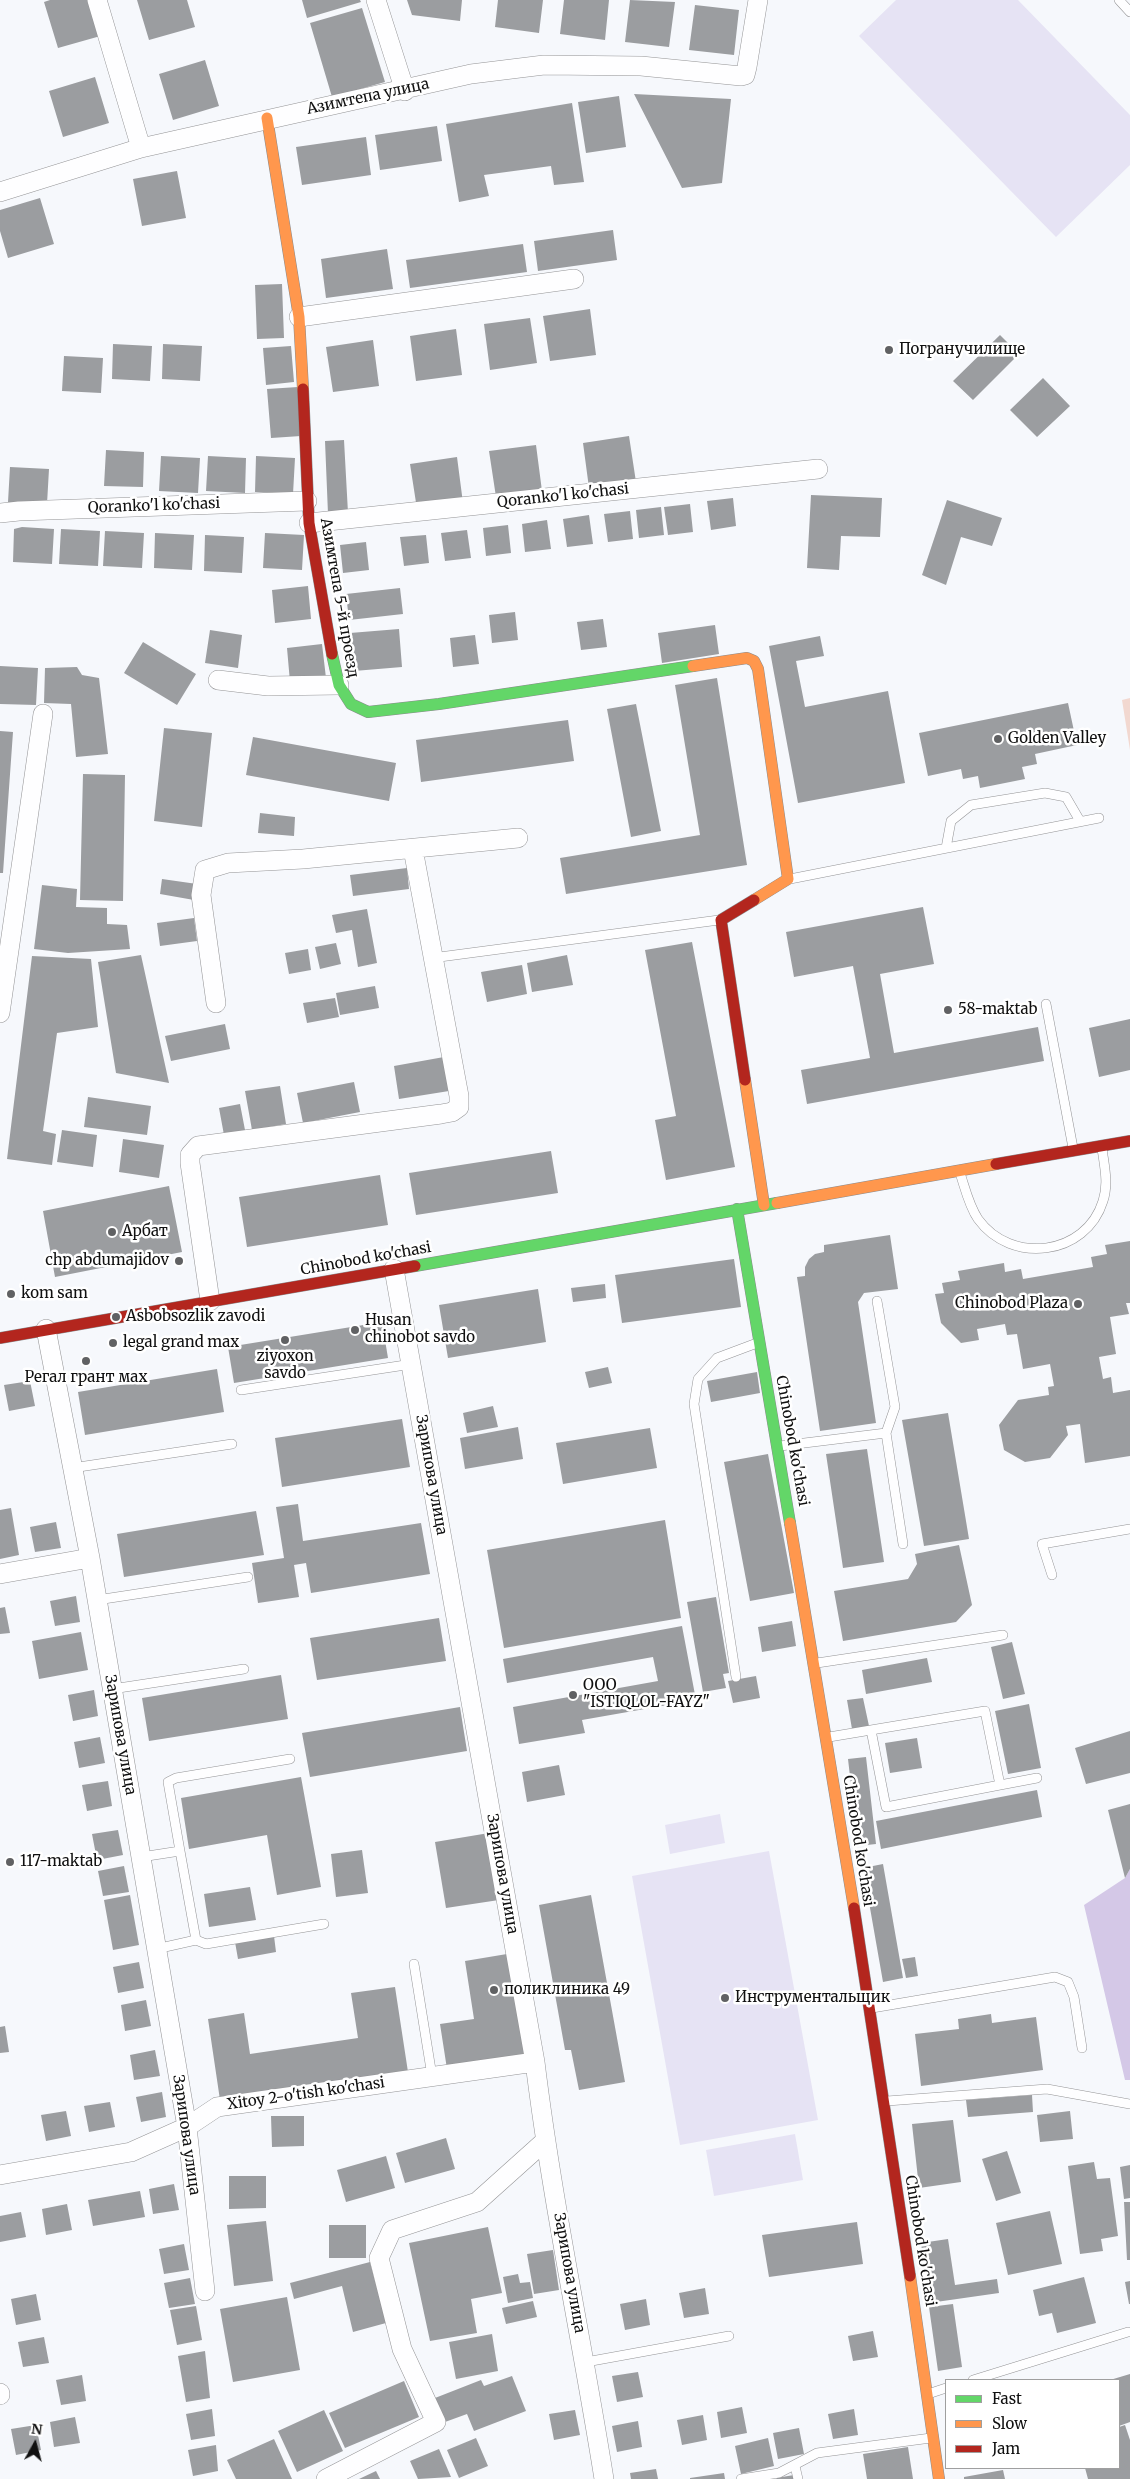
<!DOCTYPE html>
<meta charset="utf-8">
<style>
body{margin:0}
#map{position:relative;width:1130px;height:2479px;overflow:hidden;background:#f6f8fc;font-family:Merriweather,serif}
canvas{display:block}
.legend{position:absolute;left:945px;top:2379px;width:175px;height:90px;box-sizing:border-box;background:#fff;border:1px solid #9f9f9f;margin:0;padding:6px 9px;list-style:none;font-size:15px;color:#101010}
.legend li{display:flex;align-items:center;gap:10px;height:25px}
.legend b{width:25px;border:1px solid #9f9f9f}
.north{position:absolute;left:10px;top:2419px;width:50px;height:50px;-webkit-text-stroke:4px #fff;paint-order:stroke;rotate:7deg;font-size:14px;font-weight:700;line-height:20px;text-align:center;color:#101010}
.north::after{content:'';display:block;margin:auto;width:18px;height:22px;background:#101010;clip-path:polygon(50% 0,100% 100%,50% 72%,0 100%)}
</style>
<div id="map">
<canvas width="1130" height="2479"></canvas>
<ul class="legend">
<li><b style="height:6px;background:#63d668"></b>Fast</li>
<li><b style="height:6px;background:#ff974d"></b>Slow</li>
<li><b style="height:6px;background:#b3261e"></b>Jam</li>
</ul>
<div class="north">N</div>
</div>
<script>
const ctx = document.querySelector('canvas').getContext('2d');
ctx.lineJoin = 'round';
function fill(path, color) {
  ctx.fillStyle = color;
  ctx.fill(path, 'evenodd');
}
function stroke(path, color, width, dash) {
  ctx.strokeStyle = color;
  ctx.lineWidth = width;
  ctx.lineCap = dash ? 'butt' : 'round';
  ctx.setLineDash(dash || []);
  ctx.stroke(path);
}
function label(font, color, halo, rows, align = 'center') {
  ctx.font = font + ' Merriweather,serif';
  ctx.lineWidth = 5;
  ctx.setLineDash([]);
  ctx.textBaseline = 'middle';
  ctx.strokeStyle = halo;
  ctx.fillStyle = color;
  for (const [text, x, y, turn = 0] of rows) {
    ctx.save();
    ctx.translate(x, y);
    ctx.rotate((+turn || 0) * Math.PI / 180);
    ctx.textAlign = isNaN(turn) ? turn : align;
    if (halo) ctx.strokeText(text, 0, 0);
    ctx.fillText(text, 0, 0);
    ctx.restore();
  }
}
const forest = new Path2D(`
 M1130 1869V2080H1125L1084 1905 1125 1878Z`);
const pitch = new Path2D(`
 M896 0H1018L1130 115V165L1056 237 859 36Z
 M720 1814 725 1843 670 1854 665 1825Z
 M769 1851 818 2120 680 2145 632 1876Z
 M795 2134 803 2180 714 2196 706 2150Z`);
const water = new Path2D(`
 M1130 698V750L1122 700Z`);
const building = new Path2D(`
 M50 0H94L104 35 58 48 44 2Z
 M137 0H187L195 27 149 40Z
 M302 0H360L361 2 307 18Z
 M407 0H462L460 21 412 15Z
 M498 0H543L539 33 495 27Z
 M564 0H609L605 40 560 34Z
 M630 0 675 2 669 47 625 42Z
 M695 5 739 10 734 55 689 50Z
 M362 8 385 82 332 97 310 23Z
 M205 60 219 106 173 120 159 74Z
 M95 77 109 123 63 137 49 91Z
 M634 94 731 99 722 183 682 188Z
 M619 96 626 147 586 153 578 102Z
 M572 103 584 182 554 185 551 166 484 175 489 196 459 202 446 124Z
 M437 126 442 161 380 170 375 135Z
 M366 137 371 175 302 185 296 147Z
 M177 171 186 218 142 226 133 179Z
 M40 198 54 244 8 258 0 231V210Z
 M613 230 617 260 538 271 534 241Z
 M523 244 527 272 410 288 406 260Z
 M387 249 393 289 326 298 321 259Z
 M282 284 284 338 257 339 255 285Z
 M590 309 596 355 550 361 543 316Z
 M530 318 537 363 490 370 484 324Z
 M456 329 462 375 416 381 410 336Z
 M1000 335 1019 354 973 400 953 381Z
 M373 340 379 386 333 392 326 347Z
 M113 344 152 346 150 381 112 379Z
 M163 344 202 346 200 381 162 379Z
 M291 346 294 382 266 385 263 348Z
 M64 356 103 358 101 393 62 391Z
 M1043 378 1070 406 1037 437 1010 410Z
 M298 387 301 436 271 438 267 389Z
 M629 436 636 482 589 488 583 443Z
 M344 440 348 513 328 514 325 441Z
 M536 445 542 491 496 497 489 451Z
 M106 450 144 452 143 487 104 486Z
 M161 456 200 458 198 493 159 491Z
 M208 456 246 458 245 493 206 491Z
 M256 456 295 458 293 494 255 492Z
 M457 457 463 503 417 509 410 464Z
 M10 467 49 469 47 504 8 502Z
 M811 495 882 498 880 537 841 536 839 570 807 568Z
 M733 498 736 526 711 530 707 501Z
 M947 500 1002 518 992 546 961 537 946 585 922 575Z
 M690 504 693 532 668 535 664 507Z
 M661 507 664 535 639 538 636 510Z
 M630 511 633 539 608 542 604 514Z
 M589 515 593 544 567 547 563 519Z
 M547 520 551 549 525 552 522 524Z
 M508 525 511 553 486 556 483 528Z
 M22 527 54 529 52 564 13 562 14 529Z
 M61 529 100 531 98 566 59 564Z
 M467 530 471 558 445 561 441 533Z
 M105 531 144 533 142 568 103 566Z
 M155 533 194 535 192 570 154 568Z
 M265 533 304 535 302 570 263 568Z
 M205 535 244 537 242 573 204 571Z
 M426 535 429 563 404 566 400 537Z
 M366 542 369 570 343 573 340 545Z
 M308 586 311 619 275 623 272 590Z
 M400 588 403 614 349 620 346 594Z
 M515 612 518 640 492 643 489 615Z
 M603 619 607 647 581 650 577 622Z
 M715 625 719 654 662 663 658 633Z
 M399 629 402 667 354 671 350 633Z
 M210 630 242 635 238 668 205 663Z
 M475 635 479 664 453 667 450 638Z
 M820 636 824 656 796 661 805 707 888 691 905 783 798 803 769 646Z
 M143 642 196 674 177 705 124 673Z
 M322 644 326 678 290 682 287 648Z
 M0 666 38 668 36 705 0 704Z
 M77 667 82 675 99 678 108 754 76 757 71 704 44 703 45 668Z
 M717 678 747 865 566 894 560 858 700 835 675 685Z
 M1068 703 1077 745 1035 754 1037 764 1022 767 1025 779 980 788 978 776 963 779 961 769 928 776 919 733Z
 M636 704 661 831 631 837 607 709Z
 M568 720 574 761 421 782 416 740Z
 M164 728 212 733 202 827 154 821Z
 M0 731 13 732 3 873H0Z
 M253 737 396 763 389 801 246 775Z
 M83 774 125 775 123 901 80 900Z
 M260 813 295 817 294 836 258 833Z
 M407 868 409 889 353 896 350 875Z
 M162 879 197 884 194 900 160 894Z
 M42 885 77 889 76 907 107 908V924L127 925 130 949 68 953 34 949Z
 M923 907 934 964 880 974 894 1053 1038 1027 1044 1061 807 1104 801 1070 870 1058 853 966 794 977 786 932Z
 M367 909 377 963 358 967 352 930 336 933 332 915Z
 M194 918 197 941 160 946 157 923Z
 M692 942 735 1167 666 1180 655 1120 676 1116 645 950Z
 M336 943 341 964 320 969 315 947Z
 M308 949 311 970 289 974 285 953Z
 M141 955 169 1083 116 1073 98 962Z
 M567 955 573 985 532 992 527 963Z
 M32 956 91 959 98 1027 57 1033 43 1131 56 1134 52 1165 7 1159Z
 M522 965 527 994 487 1002 481 972Z
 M375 986 379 1008 340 1015 336 993Z
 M335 998 339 1017 307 1023 303 1003Z
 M1130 1019V1070L1099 1077 1089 1028Z
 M225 1024 230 1049 171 1061 165 1036Z
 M444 1057 449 1091 399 1099 394 1066Z
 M354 1082 360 1112 303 1123 297 1093Z
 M280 1086 286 1124 252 1130 245 1091Z
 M88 1097 151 1106 147 1135 84 1127Z
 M240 1104 245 1130 224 1135 219 1108Z
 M62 1130 97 1135 93 1167 57 1162Z
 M123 1139 164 1145 159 1178 119 1172Z
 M551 1151 558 1193 416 1215 409 1173Z
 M380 1175 388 1225 247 1247 239 1197Z
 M169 1186 182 1252 55 1277 43 1211Z
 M890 1235 898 1289 864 1293 858 1302 876 1423 820 1431 797 1277 805 1276V1267L809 1259 815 1254 824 1252V1245Z
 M1130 1241V1303H1126L1129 1314 1110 1317 1116 1354 1099 1357 1103 1379 1111 1377 1113 1393 1130 1390V1456L1085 1463 1080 1424 1066 1426 1068 1435 1050 1458 1025 1462 1004 1450 999 1425 1018 1400 1049 1395 1048 1387 1054 1386 1050 1364 1023 1369 1017 1334 1007 1335 1005 1324 977 1329 979 1340 961 1343 941 1323 935 1294 944 1293 942 1283 960 1280 958 1271 1004 1263 1005 1272 1021 1269 1023 1279 1093 1267 1091 1257 1107 1254 1105 1245Z
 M734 1259 741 1307 622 1323 615 1275Z
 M605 1284 606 1298 573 1302 571 1288Z
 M538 1289 546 1342 448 1358 439 1305Z
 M382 1322 388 1358 234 1383 228 1347Z
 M608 1367 612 1383 589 1388 585 1372Z
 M217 1369 224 1412 85 1435 78 1392Z
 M757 1372 760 1393 711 1402 707 1381Z
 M30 1381 35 1406 9 1411 4 1385Z
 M493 1406 498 1427 467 1433 463 1413Z
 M948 1413 969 1539 924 1546 902 1420Z
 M402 1419 410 1467 282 1487 275 1438Z
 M518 1427 523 1459 465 1469 460 1438Z
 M650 1428 657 1468 563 1484 556 1443Z
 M867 1449 884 1562 843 1568 826 1454Z
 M768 1454 794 1593 750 1601 724 1462Z
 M298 1504 303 1541 421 1523 430 1574 311 1593 306 1563 294 1565 299 1597 258 1603 252 1563 284 1558 276 1507Z
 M11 1508 19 1555 0 1559V1510Z
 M256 1511 264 1555 124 1577 117 1534Z
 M665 1520 681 1618 504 1648 487 1550Z
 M56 1522 61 1548 35 1552 30 1527Z
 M959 1545 972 1605 956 1622 843 1641 834 1591 908 1579 917 1564 915 1554Z
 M76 1596 80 1622 55 1626 50 1601Z
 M716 1597 729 1673 723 1674 726 1688 703 1692 687 1602Z
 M5 1607 10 1633 0 1634V1608Z
 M439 1618 446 1661 317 1680 310 1638Z
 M792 1621 796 1646 762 1652 758 1627Z
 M682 1626 696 1700 582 1720 585 1733 519 1744 513 1707 658 1681 653 1657 507 1683 503 1659Z
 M81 1632 88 1670 39 1679 32 1641Z
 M1012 1642 1025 1694 1003 1699 991 1647Z
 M927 1658 932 1682 866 1694 862 1670Z
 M281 1675 288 1719 149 1741 142 1698Z
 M756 1676 760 1698 733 1703 728 1681Z
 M94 1690 98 1716 73 1721 68 1695Z
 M863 1698 869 1726 852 1729 847 1700Z
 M1029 1704 1041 1768 1008 1774 995 1711Z
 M460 1707 467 1751 310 1777 302 1733Z
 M1130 1731V1773L1086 1784 1075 1748Z
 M100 1737 105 1763 79 1768 74 1742Z
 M917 1738 922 1768 890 1773 885 1743Z
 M866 1757 876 1844 858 1846 848 1759Z
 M559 1765 565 1795 527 1802 522 1772Z
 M301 1777 321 1887 277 1895 267 1835 189 1849 181 1798Z
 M108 1781 112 1806 87 1811 82 1785Z
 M1037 1790 1042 1817 881 1849 876 1821Z
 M1130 1804V1869L1125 1878 1108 1810Z
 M118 1830 123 1855 97 1860 92 1834Z
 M489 1833 499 1900 446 1908 435 1842Z
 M362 1850 368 1893 336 1897 331 1854Z
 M883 1864 903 1978 883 1982 863 1868Z
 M124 1866 129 1892 103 1896 98 1871Z
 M250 1887 256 1920 209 1927 204 1894Z
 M130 1895 139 1945 113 1950 104 1900Z
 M591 1895 625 2082 579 2090 571 2050H565L539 1905Z
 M274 1936 276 1952 238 1959 235 1942Z
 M513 1953 530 2055 447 2069 440 2024 474 2019 465 1961Z
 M915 1957 918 1976 906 1978 902 1959Z
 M139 1962 144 1988 118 1993 113 1967Z
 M395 1987 408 2072 220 2100 208 2019 244 2013 250 2054 358 2038 351 1993Z
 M146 2000 151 2026 125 2031 121 2005Z
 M991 2014 992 2023 1036 2017 1043 2070 921 2086 915 2034 959 2029 958 2019Z
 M5 2026 9 2052 0 2053V2027Z
 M155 2050 160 2076 134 2080 130 2055Z
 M162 2092 166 2117 141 2122 136 2097Z
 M1032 2095 1033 2112 968 2117 966 2100Z
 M110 2102 115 2127 89 2132 84 2106Z
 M66 2111 71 2136 46 2141 41 2115Z
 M1070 2111 1073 2139 1040 2142 1037 2115Z
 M271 2116H304V2146L272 2147Z
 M953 2120 961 2182 919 2188 912 2124Z
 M446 2138 455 2169 405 2183 396 2153Z
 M1007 2151 1021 2193 996 2201 982 2159Z
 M386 2156 395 2188 346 2202 337 2170Z
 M1094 2162 1097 2179 1110 2178 1118 2236 1101 2239 1103 2251 1080 2254 1068 2166Z
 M1130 2165V2198L1124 2199 1120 2167Z
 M229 2176H266V2208L229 2209Z
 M174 2184 179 2210 153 2214 149 2189Z
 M140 2191 145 2217 93 2226 88 2200Z
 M1124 2202H1130V2260H1127Z
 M67 2204 72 2230 46 2235 42 2209Z
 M1050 2211 1062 2264 1008 2275 996 2223Z
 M21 2212 26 2237 0 2242V2216Z
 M266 2221 273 2281 234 2286 227 2225Z
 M857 2222 863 2264 769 2277 762 2235Z
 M329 2225H366V2258H329Z
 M488 2227 502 2293 471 2299 477 2333 430 2341 409 2243Z
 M948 2239 955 2285 997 2279 999 2293 929 2303 921 2243Z
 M184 2244 189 2270 164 2274 159 2249Z
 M553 2250 559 2290 534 2294 527 2254Z
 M370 2262 386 2323 353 2332 342 2286 294 2299 290 2283Z
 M518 2274 520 2283 530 2282 533 2298 508 2303 503 2277Z
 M1084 2277 1096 2323 1057 2333 1052 2313 1039 2316 1033 2290Z
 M190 2278 195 2304 169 2308 164 2283Z
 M1130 2281V2304H1129L1125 2282Z
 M705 2288 709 2314 684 2318 679 2293Z
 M36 2294 41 2320 16 2325 11 2299Z
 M287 2297 300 2370 233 2382 220 2309Z
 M646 2299 650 2325 625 2330 620 2304Z
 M533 2301 537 2317 506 2324 502 2308Z
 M953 2304 962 2367 938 2371 929 2307Z
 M196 2306 202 2340 177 2345 170 2310Z
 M873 2331 878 2357 853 2361 848 2336Z
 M492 2334 498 2371 456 2379 449 2342Z
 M44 2337 49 2363 23 2367 18 2342Z
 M205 2351 210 2398 186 2402 178 2356Z
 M638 2372 643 2397 617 2402 612 2376Z
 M1130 2374V2422L1119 2426V2380H1110Z
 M82 2375 86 2401 61 2405 56 2380Z
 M512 2376 526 2411 474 2431 467 2414 445 2422 435 2398 481 2380 484 2386Z
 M404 2381 419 2417 345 2448 329 2413Z
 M742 2407 747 2433 721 2438 717 2412Z
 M212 2409 215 2436 191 2440 186 2414Z
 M854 2409 858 2435 833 2439 828 2414Z
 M324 2410 343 2451 297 2472 278 2431Z
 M575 2410 580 2435 554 2440 549 2414Z
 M703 2415 707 2440 682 2445 677 2420Z
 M75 2417 80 2443 54 2447 50 2422Z
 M638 2421 642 2447 617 2452 612 2426Z
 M36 2425 41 2450 16 2455 11 2429Z
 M1125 2425 1130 2440V2479H1088L1085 2468H1119V2427Z
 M799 2428 804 2454 778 2459 773 2433Z
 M476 2438 488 2466 459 2478 447 2450Z
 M768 2438 774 2466 741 2474 735 2446Z
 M274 2439 292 2479H236L227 2460Z
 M216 2445 218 2471 193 2476 188 2450Z
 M908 2447 913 2479H867L863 2454Z
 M439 2449 451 2477 418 2479 410 2461Z
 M656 2469 658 2479H631L630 2473Z
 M1003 2470 1005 2479H964V2477Z
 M376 2471 380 2479H359Z
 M724 2473 725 2479H690V2478Z
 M794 2475V2479H777L776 2478Z`);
const lane = new Path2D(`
 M1119 0 1130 12
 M946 848 951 821 971 805 1045 793 1066 797 1080 821
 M790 879 1099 818
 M432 958 719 920
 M1046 1004 1073 1148
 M960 1173C965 1188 969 1206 978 1219 1011 1265 1086 1256 1103 1201 1109 1183 1104 1165 1102 1148
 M877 1301 895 1407 886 1433
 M241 1390 412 1364
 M780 1446 886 1433 903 1544
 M72 1468 232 1444
 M1052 1575 1042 1544 1130 1529
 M97 1600 248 1577
 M817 1663 1003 1635
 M736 1677 694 1404 698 1379 717 1358 757 1343
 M112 1689 244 1669
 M829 1737 985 1711 1000 1785 886 1807 871 1730
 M1000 1785 1037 1778
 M180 1851 168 1782 176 1778 290 1759
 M141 1857 180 1851 196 1940 206 1944 324 1924
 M156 1949 196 1940
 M414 1964 432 2076
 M872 2008 1055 1977 1068 1982 1074 1997 1082 2048
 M887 2101 1047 2089 1130 2104
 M586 2362 729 2336
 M973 2380 1128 2332
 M931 2393 946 2388
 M795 2466 798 2479
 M741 2479 779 2473 817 2453 931 2438`);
const street = new Path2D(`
 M97 0 141 148
 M376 0 405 91
 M0 192 141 148 471 74 544 65 641 66 741 76 745 75 747 67 758 0
 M299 317 574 279
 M0 513 19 511 307 501
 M309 523 818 469
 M218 680 268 686 339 685
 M216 1003 201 895 205 870 228 863 303 859 518 838
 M0 1013 43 714
 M394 1269 535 2062C552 2202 582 2340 604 2479
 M210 1301 190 1163V1155L198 1146 441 1114 452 1112 459 1107V1096L413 849
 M46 1329 90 1558 187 2127 205 2291
 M0 1574 90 1558
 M0 2175 131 2152 187 2127 217 2107 535 2062
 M0 2393V2395
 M326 2479 436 2422 402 2349 379 2258 392 2230 477 2202 545 2141`);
const fast = new Path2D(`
 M332 654 339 685 351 704 368 712 439 704 693 666
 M737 1209 790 1523
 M415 1266 777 1203`);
const slow = new Path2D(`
 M267 118 299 317 303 389
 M693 666 747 658 754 661 758 669 788 879 754 900
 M745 1080 764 1205
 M777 1203 996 1164
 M790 1523 854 1908
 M910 2276 939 2479`);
const jam = new Path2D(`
 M303 389 309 523 332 654
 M745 1080 721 920 754 900
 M996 1164 1130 1141
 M0 1338 415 1266
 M854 1908 910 2276`);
const markers = [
 [889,350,5,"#606163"],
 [998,739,5,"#606163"],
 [948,1010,5,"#606163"],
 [112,1232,5,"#606163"],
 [179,1261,5,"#606163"],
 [11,1294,5,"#606163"],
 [1078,1304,5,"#606163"],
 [116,1317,5,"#606163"],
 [355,1330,5,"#606163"],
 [285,1340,5,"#606163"],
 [113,1343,5,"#606163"],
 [86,1361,5,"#606163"],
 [573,1695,5,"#606163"],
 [10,1862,5,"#606163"],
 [494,1990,5,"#606163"],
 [725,1998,5,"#606163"]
];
const streetNames = [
 ["Азимтепа улица",368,97,-12],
 ["Qoranko'l ko'chasi",563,496,-6],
 ["Qoranko'l ko'chasi",154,506,-2],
 ["Азимтепа 5-й проезд",339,598,80],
 ["Chinobod ko'chasi",366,1259,-10],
 ["Chinobod ko'chasi",792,1441,80],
 ["Зарипова улица",431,1475,80],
 ["Зарипова улица",120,1735,80],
 ["Chinobod ko'chasi",858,1841,81],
 ["Зарипова улица",502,1874,80],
 ["Xitoy 2-o'tish ko'chasi",306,2094,-8],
 ["Зарипова улица",186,2135,82],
 ["Chinobod ko'chasi",920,2241,81],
 ["Зарипова улица",569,2273,80]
];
const poiNames = [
 ["Погранучилище",899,350],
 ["Golden Valley",1008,739],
 ["58-maktab",958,1010],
 ["Арбат",122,1232],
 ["chp abdumajidov",169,1261,"right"],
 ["kom sam",21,1294],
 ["Chinobod Plaza",1068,1304,"right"],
 ["Asbobsozlik zavodi",126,1317],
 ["Husan",365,1321],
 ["chinobot savdo",365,1338],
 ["legal grand max",123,1343],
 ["ziyoxon",285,1357,"center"],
 ["savdo",285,1374,"center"],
 ["Регал грант мах",86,1378,"center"],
 ["ООО",583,1686],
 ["\"ISTIQLOL-FAYZ\"",583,1703],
 ["117-maktab",20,1862],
 ["поликлиника 49",504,1990],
 ["Инструментальщик",735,1998]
];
fill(forest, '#d4c8e7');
fill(pitch, '#e6e3f4');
fill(water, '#f2d8d0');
fill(building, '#9b9da0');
stroke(lane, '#949496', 10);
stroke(street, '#949496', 20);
stroke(fast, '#8a8b8d', 12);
stroke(slow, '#8a8b8d', 12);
stroke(jam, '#8a8b8d', 12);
stroke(lane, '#fefeff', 9);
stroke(street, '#fefeff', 19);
stroke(fast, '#63d668', 11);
stroke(slow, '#ff974d', 11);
stroke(jam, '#b3261e', 11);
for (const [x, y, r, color] of markers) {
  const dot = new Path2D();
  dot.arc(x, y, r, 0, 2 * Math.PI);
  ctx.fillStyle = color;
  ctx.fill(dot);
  stroke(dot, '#fff', 2);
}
label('15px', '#101010', '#fff', streetNames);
label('15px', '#101010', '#fff', poiNames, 'left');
</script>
